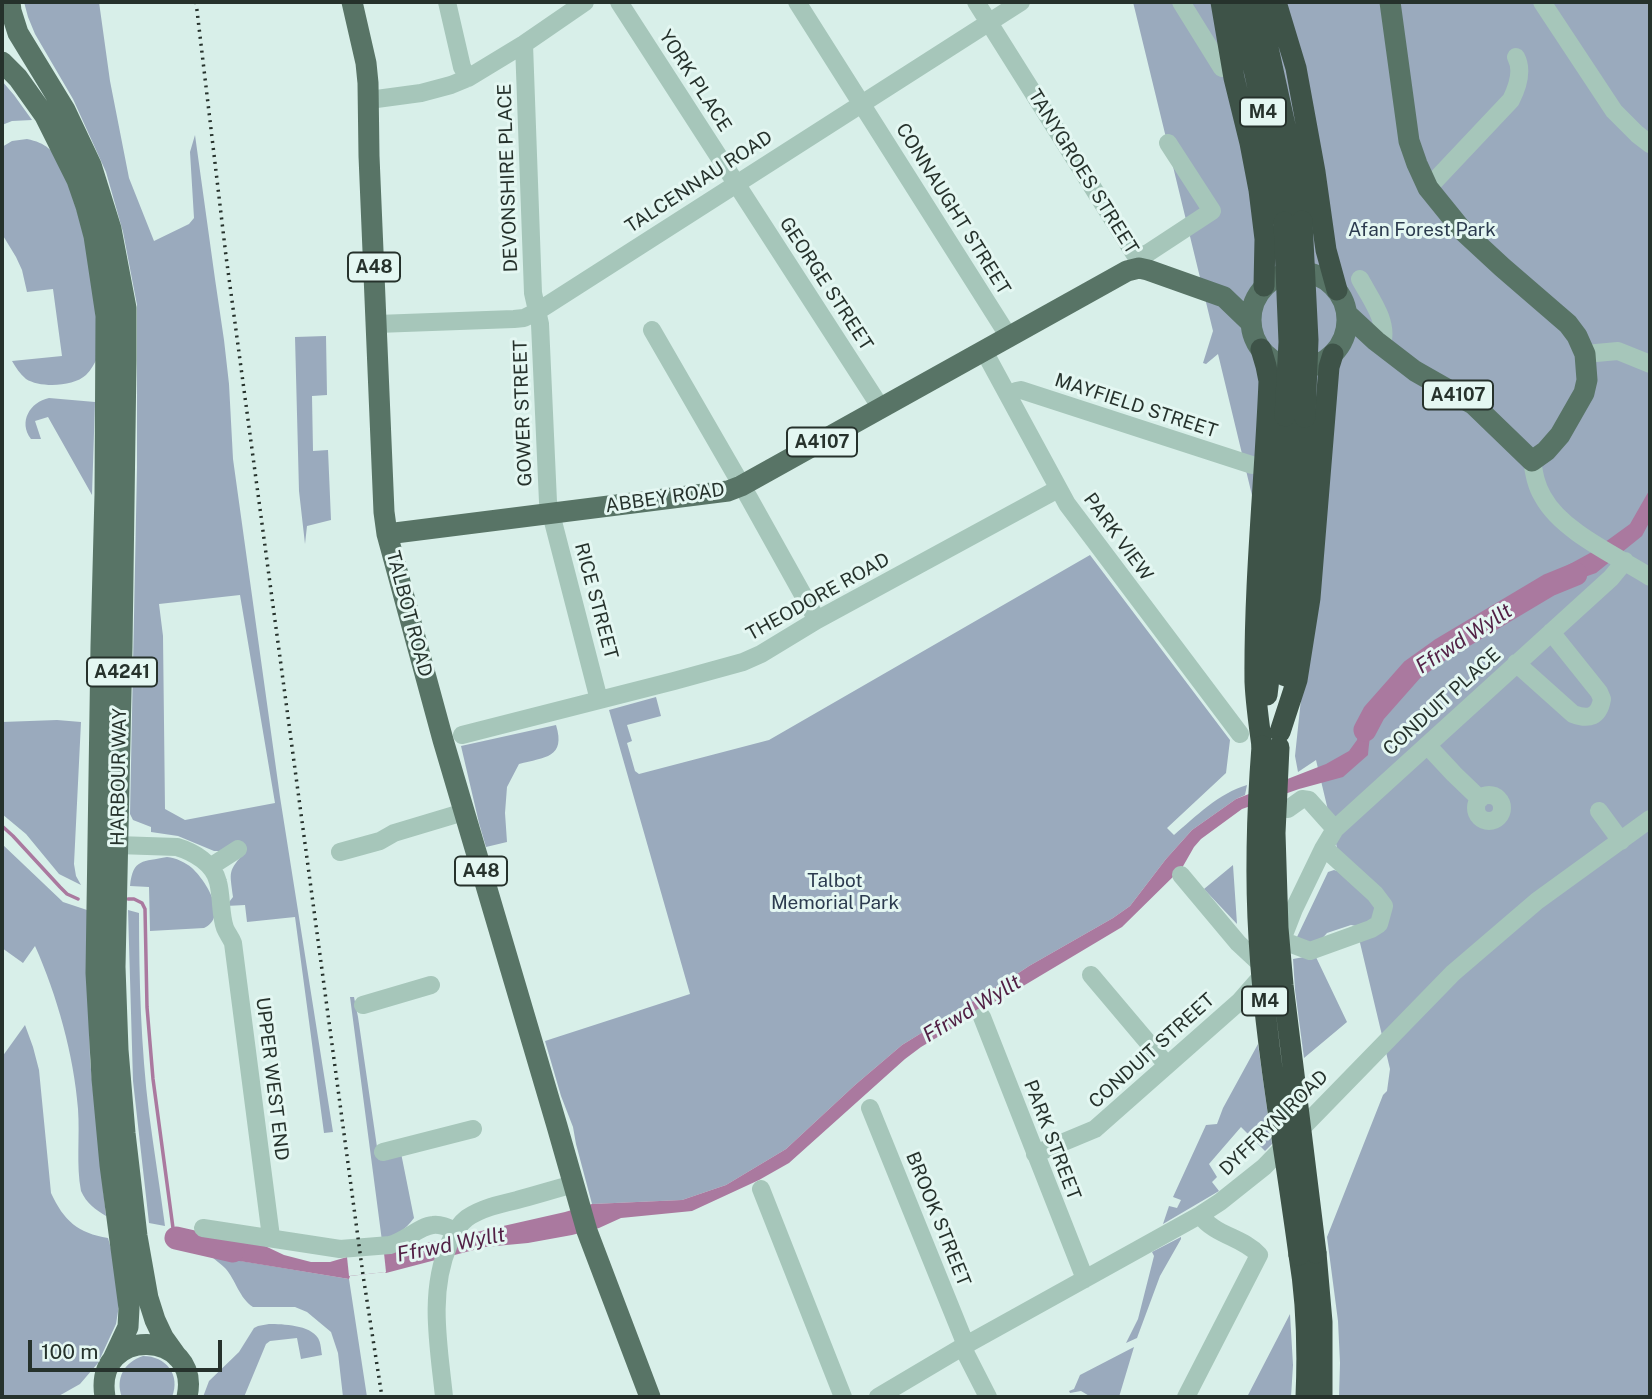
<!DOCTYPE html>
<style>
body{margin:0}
#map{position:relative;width:1652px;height:1399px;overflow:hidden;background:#d8efe9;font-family:"Public Sans",sans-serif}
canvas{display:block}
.frame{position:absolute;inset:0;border:4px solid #26322c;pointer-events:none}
.scale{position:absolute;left:28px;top:1340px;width:194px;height:32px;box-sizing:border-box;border:4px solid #26322c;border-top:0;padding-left:9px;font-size:21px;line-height:24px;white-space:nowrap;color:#26322c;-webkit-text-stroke:5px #e4f7f2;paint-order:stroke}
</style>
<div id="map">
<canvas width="1652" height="1399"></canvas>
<div class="frame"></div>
<div class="scale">100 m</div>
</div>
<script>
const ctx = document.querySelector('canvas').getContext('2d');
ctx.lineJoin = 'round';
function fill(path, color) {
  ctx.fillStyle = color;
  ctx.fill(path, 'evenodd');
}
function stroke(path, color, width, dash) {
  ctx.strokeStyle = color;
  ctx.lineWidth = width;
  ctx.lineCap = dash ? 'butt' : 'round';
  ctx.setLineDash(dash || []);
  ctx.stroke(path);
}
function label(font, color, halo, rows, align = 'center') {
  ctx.font = font + ' "Public Sans",sans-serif';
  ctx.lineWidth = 6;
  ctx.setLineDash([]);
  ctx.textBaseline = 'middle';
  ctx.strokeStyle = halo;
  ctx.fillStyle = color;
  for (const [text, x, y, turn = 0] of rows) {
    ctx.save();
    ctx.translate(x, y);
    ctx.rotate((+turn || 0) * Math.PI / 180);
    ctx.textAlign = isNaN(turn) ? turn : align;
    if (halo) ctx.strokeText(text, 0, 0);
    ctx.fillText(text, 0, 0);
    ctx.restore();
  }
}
const green = new Path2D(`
 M24 2H99L110 81 129 178 154 241 189 224 194 218 190 152 195 135 215 279 224 340 229 384 233 459 280 797 333 1132 324 1133 295 917 247 922 245 905 226 906 233 897C230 871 227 872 246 851H214L178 836 151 832V827L133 820 130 814 137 467V305L123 232 106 172 73 99 35 34 28 17ZM240 595 275 803 185 820 165 809 163 636 159 604Z
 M1133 2H1650V1397H1339L1340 1363 1338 1321 1327 1237 1383 1095 1387 1091 1390 1069 1356 926 1351 925 1327 933 1319 942 1304 944 1297 937 1328 872 1334 870 1343 873 1316 760 1298 772 1295 756 1301 699 1218 354 1206 364 1203 363 1213 331Z
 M2 81 14 95 32 120 12 121 2 125Z
 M27 139C46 143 53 150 63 167L93 261 98 356C95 363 91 370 86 375 73 387 40 388 26 379 20 374 16 368 12 361L62 356 53 289 27 292 22 270 16 257 2 234V147L12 141Z
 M326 336 327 395 312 396 313 451 328 450 331 520 307 526 305 544 299 491 295 337Z
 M49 398 95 402 92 495 48 417 35 421 41 439H31C18 422 30 402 49 398Z
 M1090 555 1230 740 1226 773 1167 828 1174 835C1195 817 1219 793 1247 785L1245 795 1236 799 1192 830 1166 859 1130 906 1113 918 1029 966 1020 972 902 1045 855 1085 786 1149 726 1185 682 1200 592 1204 576 1144 573 1127 561 1096 545 1041 690 994 609 710 656 697 661 716 627 725 632 741 627 743 635 771 639 774 769 740Z
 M57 720 81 722 74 864 76 876 81 885 59 874 26 834 2 814V722Z
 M556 725C566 758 545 757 519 764L507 787 505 813 507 842 486 847 479 823 461 746Z
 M2 844 63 902 87 910 90 1060 106 1216C95 1209 87 1204 81 1191 76 1165 80 1136 78 1109 74 1056 57 995 35 946L23 963 2 948Z
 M167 857C176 858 185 862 192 868 206 881 229 917 204 928L150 931 149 887 130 886C133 858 143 862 167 857Z
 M1233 865 1237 924 1204 889Z
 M128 910 139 913C139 980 141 1047 149 1113 154 1151 160 1188 165 1226L149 1223 133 1081Z
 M1315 955 1347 1022 1304 1058 1295 990 1293 959Z
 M350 997H354L358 1017 377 1147 401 1153 414 1218C405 1230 396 1236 382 1241Z
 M25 1025 33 1047 39 1070 51 1193C64 1221 78 1233 108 1238L118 1273 120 1299 116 1324 98 1363 80 1384 57 1397H2V1057Z
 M1258 1044 1272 1144 1265 1151 1241 1127 1209 1164 1217 1177 1212 1182 1219 1191 1163 1224 1169 1206 1177 1208 1181 1200 1173 1197 1206 1125 1217 1124 1223 1108Z
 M1181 1237V1239L1160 1276 1137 1338 1126 1343 1138 1319 1154 1256 1152 1252Z
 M211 1256 349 1279 367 1397H343L338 1353 331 1332 307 1312 295 1307H253C239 1298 236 1280 225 1268 221 1264 215 1260 211 1256Z
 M1290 1314 1293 1365 1291 1397H1247Z
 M269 1324C283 1324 310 1325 318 1338 321 1343 321 1350 322 1355L301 1359 297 1338 270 1341 266 1344 244 1397H203L209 1381 239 1352 254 1328 258 1326Z
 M1134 1347 1119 1397H1091L1081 1391 1070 1393 1069 1391 1074 1389 1080 1375Z
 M143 1356C166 1356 181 1375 172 1397H122C115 1379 124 1362 143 1356Z`);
const water = new Path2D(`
 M1650 489V521L1642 536 1596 573 1550 589 1546 577 1590 553 1630 524Z
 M1379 699 1387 709C1371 725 1370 733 1368 755L1343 777 1299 789 1242 809 1201 839 1194 847 1182 868 1122 927 921 1047 905 1059 789 1163 759 1180 692 1211 621 1218 599 1228 572 1235 528 1243 485 1247 386 1273 385 1272 350 1276 349 1279 203 1255 206 1236 265 1246 284 1255 311 1262H330L347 1257 437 1241 565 1212 592 1204 682 1200 726 1185 786 1149 855 1085 902 1045 1020 972 1029 966 1113 918 1130 906 1166 859 1192 830 1236 799 1326 764 1349 751 1357 740 1360 729 1369 710Z`);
const pier = new Path2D(`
 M384 1253 386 1272 349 1276 347 1257Z`);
const stream = new Path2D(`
 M2 826 13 836 60 887 67 894 78 899
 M128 899H134L142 903 145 909 147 1007 153 1079 173 1228 176 1238`);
const river = new Path2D(`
 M1365 730 1374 713 1412 670 1440 650 1549 585 1576 574
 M176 1238 233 1251`);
const minor = new Path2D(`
 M447 2 462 67 468 78
 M619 2 881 408
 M797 2 1009 337
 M976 2 1137 258 1139 261V268
 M1181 2 1222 68
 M1542 2 1614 111 1637 134 1650 144
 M524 44 533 293 540 324 548 502 599 700
 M369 100 421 93 451 85 468 78 524 44 585 2
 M1428 188 1511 100C1517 88 1523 70 1516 57
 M1137 258 1148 253 1212 211 1168 143
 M1360 279C1370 298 1389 322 1382 344
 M377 324 514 319 524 318 538 311 1021 2
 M652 330 749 498 817 620
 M984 351 1067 504 1240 734
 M1585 354 1618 351 1650 364
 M1009 395 1016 391 1021 390 1252 465
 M1532 461C1534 473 1536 486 1543 497 1562 532 1617 556 1650 577
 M1516 663 1573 714C1589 720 1599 717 1602 699L1599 692 1551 632
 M462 735 674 681 743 662 761 654 817 620 1058 489
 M1427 745 1454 774 1480 799
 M1476 808a13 13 0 1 1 26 0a13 13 0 1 1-26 0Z
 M1288 809 1302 799 1309 800 1335 829
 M1599 811 1621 841
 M117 845 177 847C194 852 214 864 218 882 222 897 220 914 225 928 227 933 231 938 233 943L271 1237
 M340 852 380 841 394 833 464 812
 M210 867 238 849
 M1181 875 1238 943 1267 970
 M1281 940 1310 951 1371 929 1379 924 1384 906 1375 894 1330 853 1323 849
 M1280 945 1294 909 1323 849 1335 829 1611 578 1625 561
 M1091 975 1167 1065
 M363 1005 431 985
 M982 1017 1085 1279
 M870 1108 963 1338 966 1354 988 1397
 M383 1152 473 1129
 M1035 1154 1095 1129 1240 1001 1268 969
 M761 1189 843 1397
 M203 1228 340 1249 390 1245C405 1241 420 1226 433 1225 441 1224 449 1228 456 1231
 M444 1397C439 1347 428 1293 449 1244 453 1235 459 1224 467 1218 482 1208 500 1204 517 1200 536 1195 555 1189 574 1184
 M878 1397 964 1346 1200 1215 1220 1202 1264 1167 1453 973 1537 901 1650 819
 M1186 1397 1259 1255C1243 1237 1215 1236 1200 1215`);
const major = new Path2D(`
 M10 2 11 11 18 33 65 110 91 165 111 229 126 308V361L122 646 115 967 118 1050 125 1133 137 1236 148 1298 155 1320 163 1337 178 1358
 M352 2 366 63 368 83 369 156 384 512 387 534 443 740 557 1126 587 1231 650 1397
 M2 62 18 78 45 116 77 180 86 206 94 236 106 316 105 494 101 646 96 973 102 1079 110 1165 129 1308 128 1327 113 1359
 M1251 320a48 48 0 1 1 96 0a48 48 0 1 1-96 0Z
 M1348 315 1376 341 1415 371 1473 404 1532 461 1546 451 1560 435 1584 393 1587 380 1585 354 1577 336 1568 324 1502 267 1462 230 1428 188 1417 164 1409 141 1390 2
 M387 534 728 491 741 486 1127 271 1139 268 1148 270 1224 297 1251 323
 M105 1397C93 1325 202 1329 187 1397`);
const highway = new Path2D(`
 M1221 2 1234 78 1250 143 1259 190 1265 239 1264 286
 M1239 2 1274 160 1284 222
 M1258 2 1292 157 1302 221
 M1276 2 1296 68 1315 172 1326 250 1337 290
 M1261 349 1266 366 1269 381C1265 481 1254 581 1255 682 1256 703 1259 725 1262 746
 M1285 676 1305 417
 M1267 695 1271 662 1276 561 1285 416
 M1280 732 1297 680 1310 598 1329 367 1333 354
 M1316 1253 1322 1322V1397
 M1299 1255C1307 1302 1308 1350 1306 1397`);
const rail = new Path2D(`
 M196 2 226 256 363 1275 382 1397`);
const highwayBridge = new Path2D(`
 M1302 221 1308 340 1305 417
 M1284 222 1289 342 1285 416
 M1262 746C1257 810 1255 873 1259 938 1265 1044 1285 1150 1299 1255
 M1279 747 1275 833 1278 928 1283 985 1316 1253`);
const shields = [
 [1263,112,46],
 [374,267,52],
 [1458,395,70],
 [822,442,70],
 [122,672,70],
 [481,871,52],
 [1265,1001,46]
];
const shieldNames = [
 ["M4",1263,112],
 ["A48",374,267],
 ["A4107",1458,395],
 ["A4107",822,442],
 ["A4241",122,672],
 ["A48",481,871],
 ["M4",1265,1001]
];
const streetNames = [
 ["YORK PLACE",695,81,57],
 ["TANYGROES STREET",1083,172,58],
 ["DEVONSHIRE PLACE",508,178,-92],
 ["TALCENNAU ROAD",699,182,-33],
 ["CONNAUGHT STREET",953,209,58],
 ["GEORGE STREET",826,284,57],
 ["MAYFIELD STREET",1136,406,18],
 ["GOWER STREET",523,413,-92],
 ["ABBEY ROAD",665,498,-8],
 ["PARK VIEW",1118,537,54],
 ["THEODORE ROAD",818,597,-29],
 ["RICE STREET",596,601,75],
 ["TALBOT ROAD",409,614,75],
 ["CONDUIT PLACE",1442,702,-42],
 ["HARBOUR WAY",119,777,-89],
 ["CONDUIT STREET",1152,1051,-42],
 ["UPPER WEST END",272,1079,83],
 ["DYFFRYN ROAD",1274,1123,-44],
 ["PARK STREET",1052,1140,69],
 ["BROOK STREET",938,1219,68]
];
const parkNames = [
 ["Afan Forest Park",1422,230],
 ["Talbot",835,881],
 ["Memorial Park",835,903]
];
const waterNames = [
 ["Ffrwd Wyllt",1464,639,-33],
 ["Ffrwd Wyllt",972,1009,-31],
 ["Ffrwd Wyllt",451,1245,-11]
];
fill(green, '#9aaabd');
fill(water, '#aa799f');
fill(pier, '#d8efe9');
stroke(stream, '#aa799f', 3.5);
stroke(river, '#aa799f', 23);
stroke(minor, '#a6c6ba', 18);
stroke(major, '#587466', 21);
stroke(highway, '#3e5348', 21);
stroke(rail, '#26322c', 3.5, [2, 5]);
stroke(highwayBridge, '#3e5348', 21);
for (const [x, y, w] of shields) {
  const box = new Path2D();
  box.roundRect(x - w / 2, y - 14.5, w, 29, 5);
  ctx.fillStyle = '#e4f7f2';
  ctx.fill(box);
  stroke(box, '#26322c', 2);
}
label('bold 18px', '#26322c', null, shieldNames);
label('19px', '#26322c', '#e4f7f2', streetNames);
label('19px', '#2c3b4f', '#e4f7f2', parkNames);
label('italic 21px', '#511f44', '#e4f7f2', waterNames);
</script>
